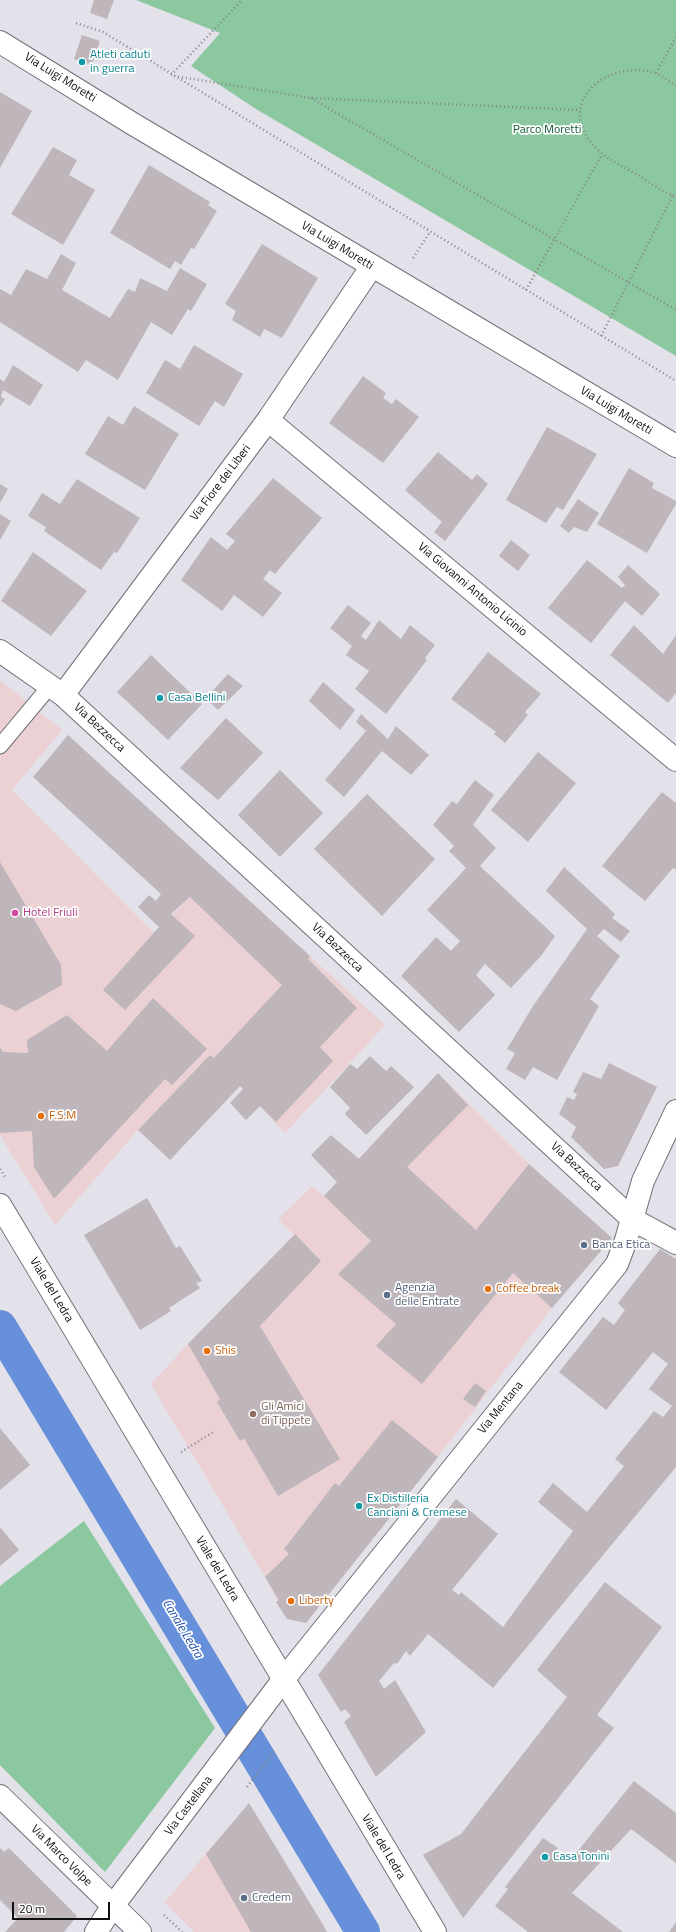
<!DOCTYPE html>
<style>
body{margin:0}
#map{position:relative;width:676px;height:1932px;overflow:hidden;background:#e3e1e9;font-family:"Titillium Web",sans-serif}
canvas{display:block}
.scale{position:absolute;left:12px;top:1902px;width:98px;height:18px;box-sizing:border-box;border:2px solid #101013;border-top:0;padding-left:5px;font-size:12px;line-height:14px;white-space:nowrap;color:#101013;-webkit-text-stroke:3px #fff;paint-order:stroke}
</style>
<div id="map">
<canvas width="676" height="1932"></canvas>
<div class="scale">20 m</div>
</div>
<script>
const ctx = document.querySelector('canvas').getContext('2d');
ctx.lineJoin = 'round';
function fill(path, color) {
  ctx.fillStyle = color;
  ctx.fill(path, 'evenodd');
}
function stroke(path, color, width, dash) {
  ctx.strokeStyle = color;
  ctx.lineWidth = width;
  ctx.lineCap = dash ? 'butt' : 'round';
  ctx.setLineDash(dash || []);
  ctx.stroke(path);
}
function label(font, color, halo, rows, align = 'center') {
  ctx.font = font + ' "Titillium Web",sans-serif';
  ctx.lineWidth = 3.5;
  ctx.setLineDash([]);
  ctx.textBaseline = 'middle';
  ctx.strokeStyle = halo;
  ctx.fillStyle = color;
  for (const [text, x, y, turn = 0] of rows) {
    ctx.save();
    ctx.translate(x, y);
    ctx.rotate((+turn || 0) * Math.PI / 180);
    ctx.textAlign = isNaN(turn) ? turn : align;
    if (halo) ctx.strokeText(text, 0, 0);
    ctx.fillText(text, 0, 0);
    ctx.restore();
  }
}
const commercial = new Path2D(`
 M0 680 62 730 12 790 154 933 190 897 214 868 385 1025 285 1133 240 1086 170 1160 138 1130 55 1225 0 1135Z
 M438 1073 529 1164 612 1238 552 1308 438 1457 306 1623 287 1619 265 1577 151 1384 188 1344 294 1235 278 1219 312 1186 324 1196Z
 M249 1803 327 1932H194L165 1902Z`);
const green = new Path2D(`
 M136 0H676V356L256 109 191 66 220 33Z
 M84 1521 215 1728 105 1872 0 1765V1586Z`);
const canal = new Path2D(`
 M0 1327 363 1932`);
const building = new Path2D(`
 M94 0H114L107 19 90 13Z
 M82 35 100 41 92 65 74 59Z
 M0 92 32 111 0 168Z
 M53 147 77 160 69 175 95 190 63 245 11 214Z
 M149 165 210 202 208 205 217 211 194 249 191 248 181 265 175 261 170 269 110 233Z
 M262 244 318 278 282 338 264 329 260 337 232 320 236 311 225 304Z
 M61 254 76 263 62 290 110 318 128 289 135 292 140 278 167 291 180 268 207 284 191 311 188 309 172 335 151 322 118 380 86 360 78 372 0 322V289L11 295 26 269 47 279Z
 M194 345 243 374 224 407 215 401 199 426 146 393 165 360 180 369Z
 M13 365 43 385 30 406 3 390 1 397 5 399 0 407V379L4 382Z
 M363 376 386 393 383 398 392 404 396 399 419 417 383 463 329 423Z
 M134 406 179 434 145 490 85 454 108 416 123 425Z
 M547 427 597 454 563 510 557 507 546 523 506 500Z
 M438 452 472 480 477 474 488 484 445 541 434 532 442 522 405 490Z
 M629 468 654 483 652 488 676 501V504L647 553 597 524Z
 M273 478 322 518 275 574 270 570 263 579 282 593 263 617 234 595 222 611 181 580 211 537 227 550 235 541 226 534Z
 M77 479 140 518 117 553 114 552 101 570 44 531 46 527 28 516 42 493 60 504Z
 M0 484 8 489 0 503Z
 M578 499 599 513 587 532 574 527 569 533 560 526Z
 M0 514 11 521 0 540Z
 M511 540 530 555 518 571 499 556Z
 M33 552 87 591 51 636 1 601Z
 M587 560 622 588 625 585 618 577 628 565 660 594 642 616 625 601 591 643 548 608Z
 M348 605 371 623 361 636 366 640 379 620 401 639 410 625 435 645 425 658 427 660 386 714 355 689 369 671 346 655 352 646 330 628Z
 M634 625 663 654 676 635V693L668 703 610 655Z
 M488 652 541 694 525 712 528 715 505 743 494 734 496 732 451 699Z
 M151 655 202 704 168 740 117 692Z
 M228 674 243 686 218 710 206 698Z
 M323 682 355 710 340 730 309 701Z
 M361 714 388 739 396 726 429 755 411 775 382 751 344 797 325 780 366 731 356 722Z
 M226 718 263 753 218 800 180 768Z
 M68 735 310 956 308 959 357 1008 320 1047 333 1061 276 1122 260 1106 246 1120 230 1103 243 1089 240 1086 170 1160 138 1130 210 1055 214 1058 282 985 190 897 171 914 195 936 125 1010 103 990 159 927 138 907 149 895 156 901 161 894 33 777Z
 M538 752 576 783 528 842 491 810Z
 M280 770 323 813 280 857 238 815Z
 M475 780 494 795 473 825 496 848 480 866 555 936 541 956 511 988 485 964 476 975 495 995 459 1032 401 976 436 937 451 951 460 941 427 910 466 868 449 851 454 846 433 825 452 801 457 804Z
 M662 792 676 803V870L673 868 645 901 602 866Z
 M367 794 435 859 382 916 314 849Z
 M0 862 61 965 62 985 16 1011 0 1004Z
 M564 867 615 914 612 918 630 931 621 942 604 929 597 936 620 956 590 999 599 1006 557 1080 533 1067 525 1080 506 1069 515 1053 507 1049 533 1006 587 929 546 891Z
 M153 998 207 1049 172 1085 165 1079 54 1199 34 1167 32 1131 0 1133V1047L3 1052 28 1053 27 1040 67 1015 107 1051Z
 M370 1056 386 1071 391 1066 414 1087 366 1135 345 1114 350 1108 330 1087 350 1064 357 1069Z
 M609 1063 657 1087 618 1166 604 1169 571 1137 576 1127 559 1114 567 1097 574 1100 577 1094 573 1092 583 1072 601 1079Z
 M438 1073 468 1105 407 1167 476 1230 529 1164 612 1238 552 1308 513 1273 422 1384 376 1346 396 1324 338 1274 371 1241 324 1196 337 1182 311 1155 331 1135 359 1159Z
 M147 1198 176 1248 180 1246 202 1281 196 1283 200 1288 169 1308 171 1311 140 1330 84 1235Z
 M295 1234 321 1261 260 1326 340 1459 278 1496 244 1438 240 1441 217 1402 220 1399 188 1344Z
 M660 1249 676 1259V1467L493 1688 428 1634 410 1656 406 1651 397 1664 394 1663 379 1681 384 1689 395 1680 426 1732 376 1777 344 1722 351 1716 345 1709 341 1712 318 1675 456 1499 498 1534 452 1590 459 1595 461 1592 503 1627 573 1531 538 1502 553 1483 587 1512 624 1466 615 1459 654 1411 663 1417 672 1406 649 1389 668 1364 653 1352 606 1410 559 1372 603 1317 614 1325 625 1310 618 1303Z
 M475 1383 486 1391 475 1407 463 1399Z
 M392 1420 438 1457 306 1623 287 1619 276 1602 279 1600 265 1577 289 1554 284 1549 335 1483 339 1486Z
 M0 1428 30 1465 0 1490Z
 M0 1527 19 1550 0 1566Z
 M605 1582 662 1627 597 1715 614 1728 463 1918 423 1855 461 1834 567 1697 537 1670Z
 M634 1781 676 1813V1863L631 1829 572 1893 623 1932H528L495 1906 508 1889 505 1887 543 1838 558 1848 555 1852 569 1862Z
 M249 1803 319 1918 327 1932H251L206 1854Z
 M0 1848 4 1852 9 1848 77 1916 64 1932H5L18 1918 0 1900Z
 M676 1922V1932H669Z`);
const path = new Path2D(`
 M76 23 103 32 676 381
 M656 73 676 37
 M171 75 242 0
 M174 76 311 98 580 110
 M676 86C670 82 662 75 655 73 614 60 558 94 589 140 600 156 619 164 636 174 648 181 663 193 676 196
 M311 98 676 310
 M413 258 430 232
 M526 290 602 154
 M601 336 673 195
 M0 1169 6 1178
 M181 1452 215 1431
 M247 1787 276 1749
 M164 1915 182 1932`);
const lane = new Path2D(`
 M0 746 50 686`);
const street = new Path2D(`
 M0 42 133 124 676 446
 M268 420 676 760
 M0 651 63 695 632 1219 676 1243
 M63 695 268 420 372 266
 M96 1932 112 1907 283 1680`);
const secondary = new Path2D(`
 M283 1680 617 1264 626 1240 643 1181 676 1111`);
const primary = new Path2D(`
 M0 1205 435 1932
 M0 1796 140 1932`);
const markers = [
 [82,62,4,"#0f9aa8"],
 [160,698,4,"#0f9aa8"],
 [15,913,4,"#d1479c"],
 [41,1116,4,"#e8710a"],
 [584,1245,4,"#5c6f8a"],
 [488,1289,4,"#e8710a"],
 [387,1295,4,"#5c6f8a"],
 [207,1351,4,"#e8710a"],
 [253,1414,4,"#8d6e63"],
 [359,1506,4,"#0f9aa8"],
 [291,1601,4,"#e8710a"],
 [545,1857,4,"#0f9aa8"],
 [244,1898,4,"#5c6f8a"]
];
const cultureNames = [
 ["Atleti caduti",90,55],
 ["in guerra",90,69],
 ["Casa Bellini",168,698],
 ["Ex Distilleria",367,1499],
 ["Canciani & Cremese",367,1513],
 ["Casa Tonini",553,1857]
];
const streetNames = [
 ["Via Luigi Moretti",60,78,32],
 ["Via Luigi Moretti",337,246,31],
 ["Via Luigi Moretti",616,411,31],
 ["Via Fiore dei Liberi",221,483,-53],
 ["Via Giovanni Antonio Licinio",472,590,40],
 ["Via Bezzecca",99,728,43],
 ["Via Bezzecca",337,948,43],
 ["Via Bezzecca",576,1167,43],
 ["Viale del Ledra",51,1290,59],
 ["Via Mentana",501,1408,-51],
 ["Viale del Ledra",217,1569,59],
 ["Via Castellana",189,1806,-53],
 ["Viale del Ledra",383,1847,59],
 ["Via Marco Volpe",61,1856,45]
];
const parkNames = [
 ["Parco Moretti",547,130]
];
const hotelNames = [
 ["Hotel Friuli",23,913]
];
const foodNames = [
 ["F.S.M",49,1116],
 ["Coffee break",496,1289],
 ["Shis",215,1351],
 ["Liberty",299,1601]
];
const serviceNames = [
 ["Banca Etica",592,1245],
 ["Agenzia",395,1288],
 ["delle Entrate",395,1302],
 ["Credem",252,1898]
];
const educationNames = [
 ["Gli Amici",261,1407],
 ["di Tippete",261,1421]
];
const waterNames = [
 ["Canale Ledra",182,1629,59]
];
fill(commercial, '#ebd1d3');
fill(green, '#8bc8a0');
stroke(canal, '#6790db', 34);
fill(building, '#beb6bb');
stroke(lane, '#716f77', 17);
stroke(street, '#716f77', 24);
stroke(secondary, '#716f77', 24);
stroke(primary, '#716f77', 24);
stroke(path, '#87868b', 2.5, [1, 3]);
stroke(lane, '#fff', 15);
stroke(street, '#fff', 22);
stroke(secondary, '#fff', 22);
stroke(primary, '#fff', 22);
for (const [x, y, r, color] of markers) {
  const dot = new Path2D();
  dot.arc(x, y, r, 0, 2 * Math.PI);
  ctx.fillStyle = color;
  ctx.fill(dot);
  stroke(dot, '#fff', 1.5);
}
label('12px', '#0d838f', '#fff', cultureNames, 'left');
label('12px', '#101013', '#fff', streetNames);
label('12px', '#135935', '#fff', parkNames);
label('12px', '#b23c85', '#fff', hotelNames, 'left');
label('12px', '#c56008', '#fff', foodNames, 'left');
label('12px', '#4e5e75', '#fff', serviceNames, 'left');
label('12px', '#785e54', '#fff', educationNames, 'left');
label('italic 13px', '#1f4da6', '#fff', waterNames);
</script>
